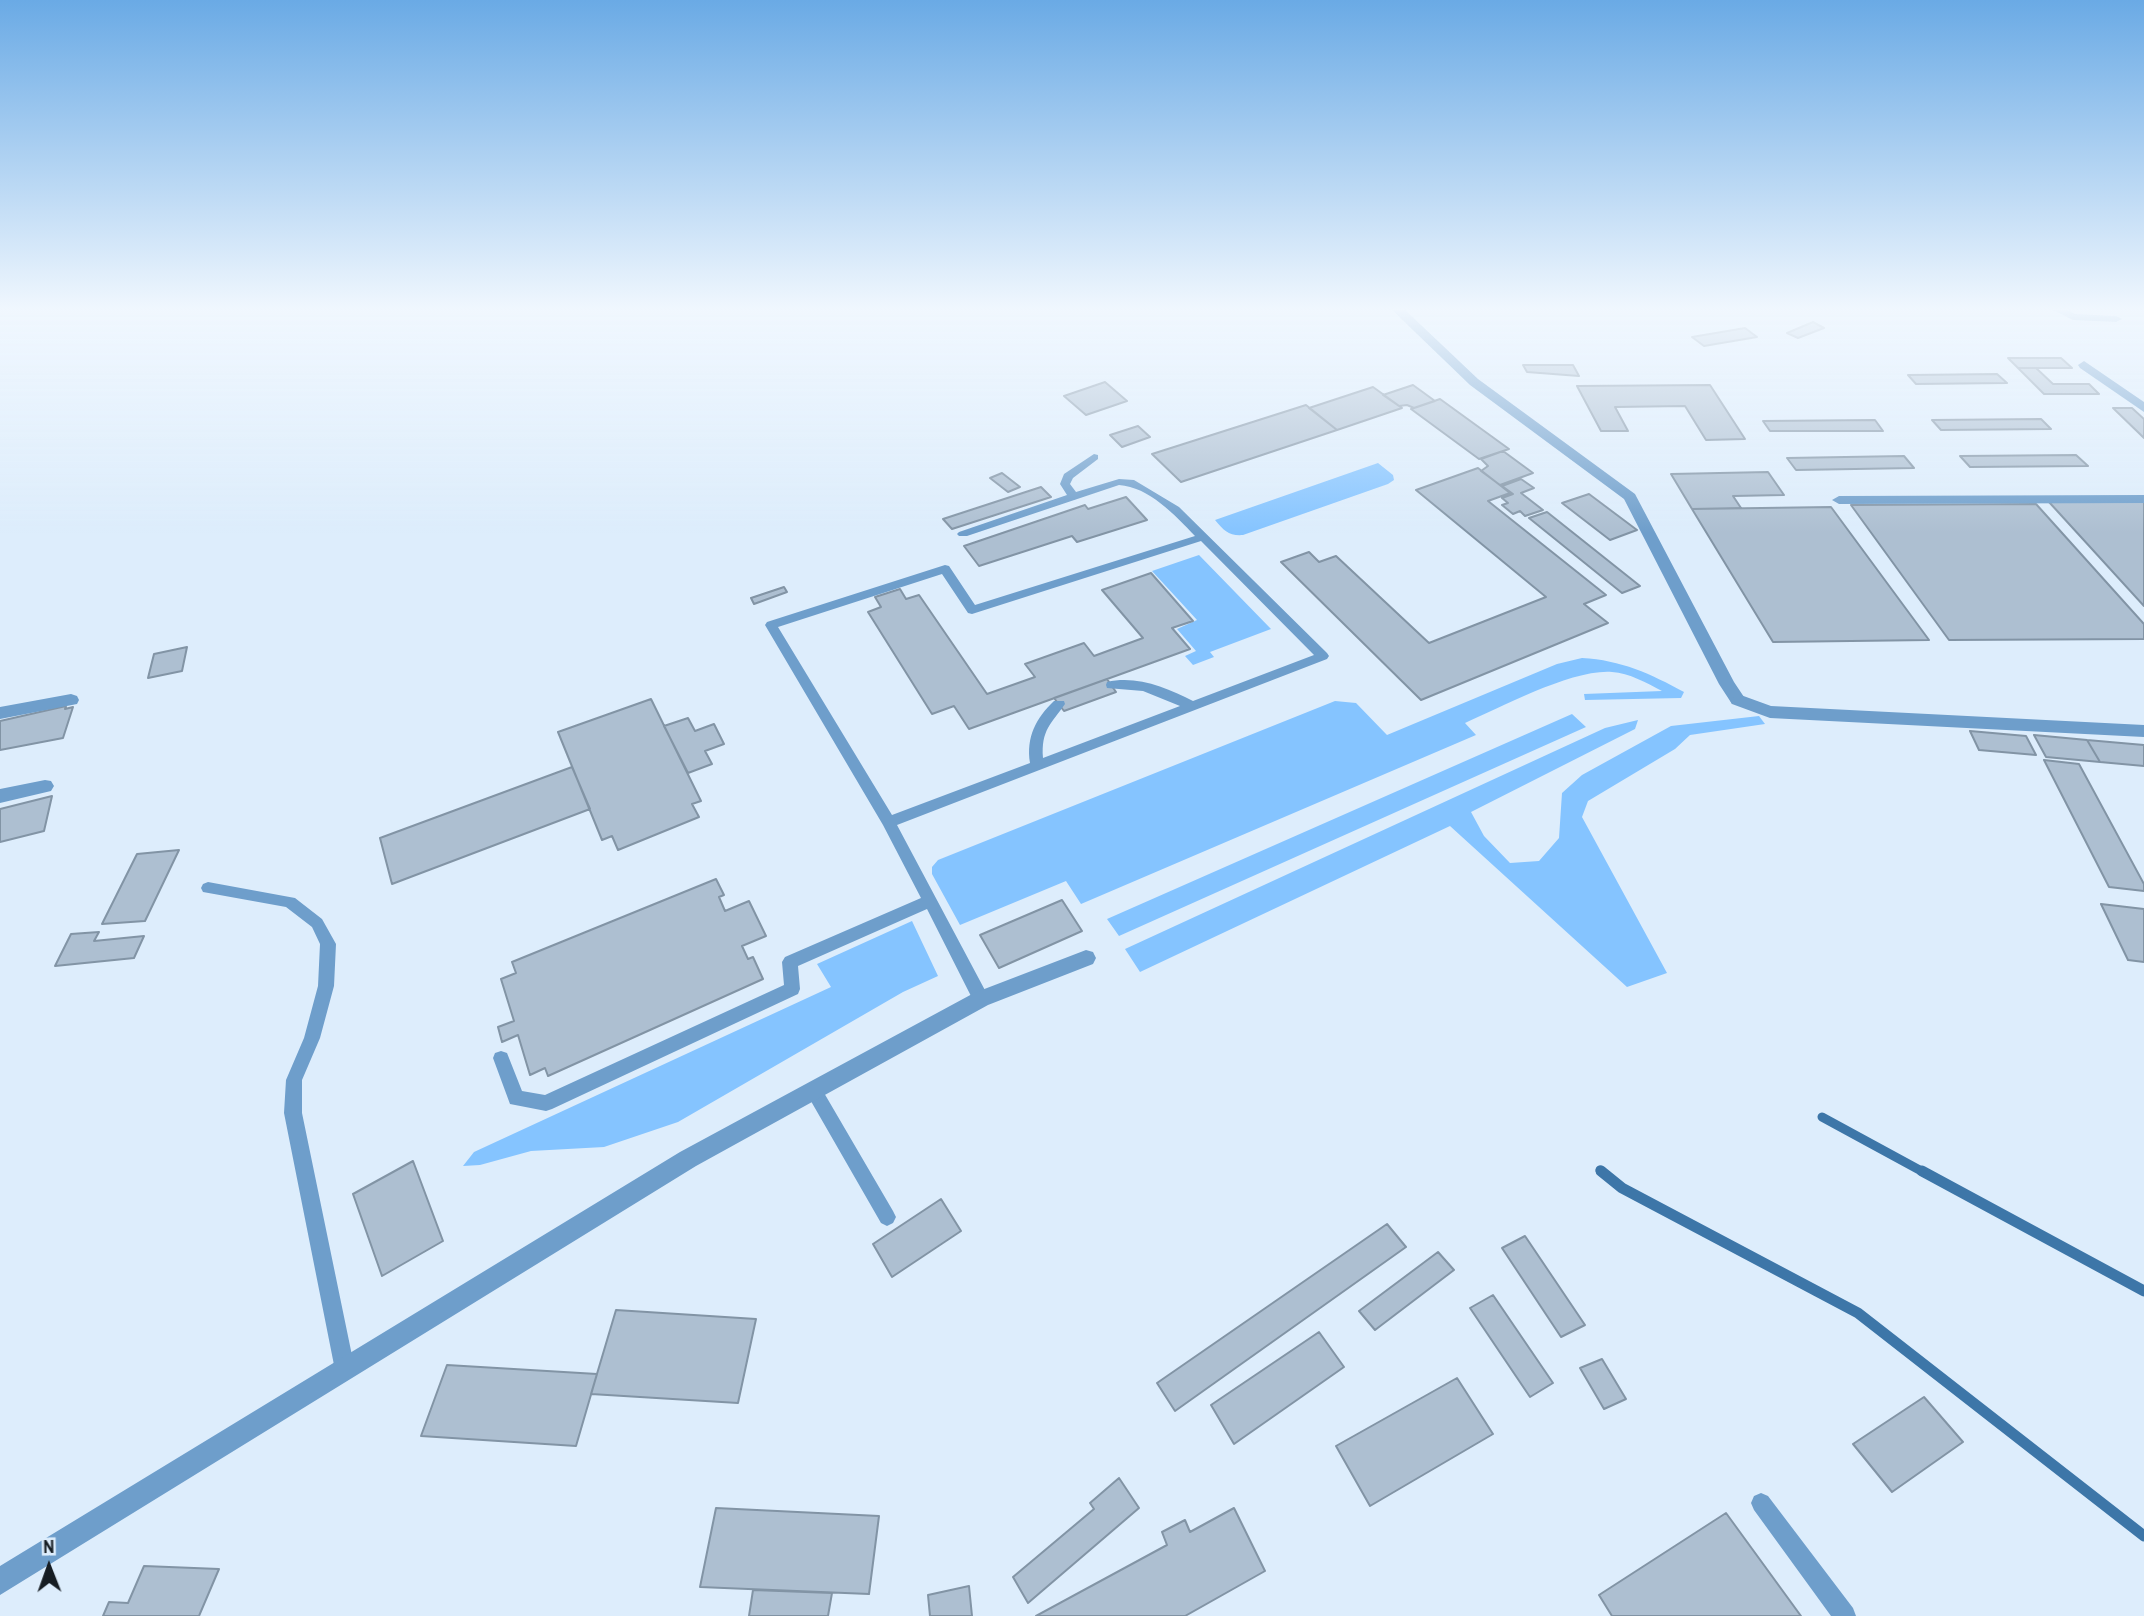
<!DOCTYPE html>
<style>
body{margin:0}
#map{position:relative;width:2144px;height:1616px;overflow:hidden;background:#ddedfc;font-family:"Archivo Narrow",sans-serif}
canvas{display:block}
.north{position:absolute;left:14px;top:1532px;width:70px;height:70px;-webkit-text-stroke:5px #ddedfc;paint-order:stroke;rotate:359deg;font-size:19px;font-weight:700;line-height:28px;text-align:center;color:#161d23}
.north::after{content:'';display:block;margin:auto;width:24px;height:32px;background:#161d23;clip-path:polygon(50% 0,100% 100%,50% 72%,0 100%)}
</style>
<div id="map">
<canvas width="2144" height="1616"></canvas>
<div class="north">N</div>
</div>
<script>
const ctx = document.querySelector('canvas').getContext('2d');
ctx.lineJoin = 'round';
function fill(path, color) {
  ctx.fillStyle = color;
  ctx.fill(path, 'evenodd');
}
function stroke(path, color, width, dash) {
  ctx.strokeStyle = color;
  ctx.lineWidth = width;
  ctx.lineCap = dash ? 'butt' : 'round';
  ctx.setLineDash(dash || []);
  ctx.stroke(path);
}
const green = new Path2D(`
 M1378 463 1393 475 1394 480 1388 484 1243 535C1229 536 1224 531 1215 520Z
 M1199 555 1271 629 1210 652 1214 657 1193 665 1185 656 1196 651 1177 629 1197 620 1152 571Z
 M1582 658C1621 660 1651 674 1684 692L1681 698 1585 700 1584 694 1662 691C1647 683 1629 673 1612 672 1572 669 1502 707 1465 723L1476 735 1081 904 1066 881 960 925 932 874V867L938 860 1335 701 1356 703 1387 735 1557 664Z
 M1572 714 1586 727 1119 936 1107 919Z
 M1759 716 1765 724 1690 735 1675 749 1588 801 1582 817 1667 973 1627 987 1450 826 1140 972 1125 949 1605 728 1638 720 1635 729 1471 812 1484 836 1510 863 1539 861 1559 838 1562 793 1582 775 1671 726Z
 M912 921 938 976 903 992 678 1122 604 1147 531 1151 480 1165 463 1166 474 1152 831 987 817 964Z`);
const streamFar1 = new Path2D(`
 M1822 1117 1925 1173
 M1600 1170 1603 1173`);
const stream = new Path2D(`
 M1601 1171 1622 1188 1858 1313 2144 1536
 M1922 1171 2144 1291`);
const building = new Path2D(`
 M1813 322 1824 328 1798 338 1787 333Z
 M1745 328 1757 337 1704 346 1692 337Z
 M2008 358H2061L2072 368H2018Z
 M1523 365H1573L1579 376 1527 372Z
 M2018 368H2036L2053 384H2089L2099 394H2044Z
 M1997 374 2007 383 1916 384 1908 375Z
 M1105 382 1127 401 1086 415 1064 396Z
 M1413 385 1435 401 1414 408 1407 405 1399 406 1383 395Z
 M1710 385 1745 439 1706 440 1685 406 1615 407 1628 431H1601L1577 386Z
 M1373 387 1402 408 1337 430 1309 408Z
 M1440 399 1509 449 1479 459 1411 409Z
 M1306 405 1337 430 1181 482 1152 454Z
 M2113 408H2132L2144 419V438Z
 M2041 419 2051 429 1941 430 1932 420Z
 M1875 420 1883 431H1770L1763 421Z
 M1138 426 1150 437 1122 447 1110 435Z
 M1503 451 1533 473 1500 485 1481 471 1488 466 1481 459Z
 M2076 455 2088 466 1970 467 1960 456Z
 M1904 456 1914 468 1796 470 1787 458Z
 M1478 468 1510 493 1488 501 1606 595 1584 604 1608 623 1421 700 1281 562 1309 552 1319 562 1336 556 1429 643 1546 597 1416 490Z
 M1768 472 1784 495 1733 496 1741 508 1692 509 1671 474Z
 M1002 473 1020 487 1008 492 990 478Z
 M1521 479 1534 488 1521 493 1543 510 1525 516 1520 511 1513 514 1502 505 1508 503 1502 498 1513 494 1502 486Z
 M1041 487 1051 497 952 529 943 519Z
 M1589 494 1637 530 1610 540 1562 503Z
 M1126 497 1147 520 1077 542 1072 536 979 566 964 546 1085 505 1088 509Z
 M2049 502H2144V606Z
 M2036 504 2144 624V639L1949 640 1851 505Z
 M1831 507 1929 640 1773 642 1692 509Z
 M1547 512 1640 586 1622 593 1529 518Z
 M1151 573 1193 621 1172 628 1190 649 969 729 954 706 932 714 868 612 881 607 875 597 900 589 906 599 919 595 987 694 1035 677 1025 664 1084 643 1094 656 1143 638 1102 590Z
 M784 587 787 592 754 604 751 598Z
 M187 647 182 671 148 678 154 654Z
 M1107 679 1116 692 1064 711 1054 698Z
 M651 699 701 801 692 804 699 817 618 850 612 836 602 840 558 732Z
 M66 706 65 709 73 707 63 738 0 750V721Z
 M688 718 695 731 714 724 724 744 705 751 712 764 688 773 664 726Z
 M1970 731 2026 736 2036 755 1979 750Z
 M2034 735 2087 740 2100 762 2046 757Z
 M2087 740 2144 745V766L2100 762Z
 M2044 760 2079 764 2144 884V891L2109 887Z
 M572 767 590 809 392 884 380 838Z
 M52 796 44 831 0 842V809Z
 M179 850 145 921 102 924 137 854Z
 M716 879 724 895 719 897 725 911 749 901 766 936 742 946 748 959 753 957 763 979 548 1076 545 1068 530 1075 518 1035 502 1042 498 1027 514 1021 501 979 516 973 512 962Z
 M1062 900 1082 931 999 968 980 935Z
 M2101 904 2144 909V962L2128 960Z
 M99 932 94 941 144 936 134 958 55 966 71 934Z
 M413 1161 443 1241 382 1276 353 1194Z
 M941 1199 961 1231 892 1277 873 1244Z
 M1387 1224 1406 1247 1175 1411 1157 1383Z
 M1525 1236 1585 1325 1561 1337 1502 1248Z
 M1438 1252 1454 1270 1375 1330 1359 1311Z
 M1493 1295 1553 1383 1530 1397 1470 1308Z
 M616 1310 756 1319 738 1403 591 1394Z
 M1319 1332 1344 1367 1234 1444 1211 1405Z
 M1602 1359 1626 1399 1604 1409 1580 1368Z
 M447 1365 597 1374 576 1446 421 1436Z
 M1457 1378 1493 1434 1370 1506 1336 1446Z
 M1924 1397 1963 1442 1892 1492 1853 1444Z
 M1119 1478 1139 1508 1028 1603 1013 1577 1094 1509 1090 1503Z
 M716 1508 879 1516 869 1594 700 1587Z
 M1234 1508 1265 1571 1185 1616H1036L1167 1545 1162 1532 1185 1520 1190 1532Z
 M1726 1513 1801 1616H1612L1599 1595Z
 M144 1566 219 1569 199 1616H103L109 1602 128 1603Z
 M969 1586 972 1616H930L928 1595Z
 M753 1590 832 1593 828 1616H749Z`);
const service = new Path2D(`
 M1094 454 1098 455V459L1073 478 1070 484 1076 492 1119 479 1134 480 1179 507 1327 653 1329 656 1327 659 897 825 987 994 989 999 987 1004 981 1006 975 1004 927 909 798 966 800 989 798 994 552 1109 546 1111 510 1104 493 1058 495 1053 501 1051 507 1053 522 1091 545 1095 784 985 782 962 785 957 921 898 883 825 765 625 767 622 945 565 949 566 975 605 1195 536C1175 515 1149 487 1119 485L967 536H959L957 534 959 532 1067 495 1060 484 1064 474ZM1201 541 1314 655 1193 701C1167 688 1137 675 1107 682L1106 685 1107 688 1143 691 1180 706 1043 758C1041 730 1051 724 1065 704L1064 701H1054C1036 718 1026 737 1030 763L892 815 778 627 942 574 968 613 972 614Z
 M208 882 295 898 322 919 336 944 334 986 320 1038 302 1080V1113L355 1370 352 1377 345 1380 338 1377 335 1370 284 1113 286 1080 304 1038 318 986 320 944 312 927 286 907 203 892 201 888 203 884Z
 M814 1083 820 1086 893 1211 896 1217 893 1223 887 1226 881 1223 808 1096 806 1091 808 1086Z
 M1761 1493 1768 1496 1853 1608 1856 1616H1831L1754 1510 1751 1503 1754 1496Z`);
const minor = new Path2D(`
 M1389 307H1402L1478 379 1635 494 1734 682 1746 700 1744 704H1732L1719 684 1624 499 1470 385Z
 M2047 307H2062L2075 314 2116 316 2122 319 2116 322 2073 320Z
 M2084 361 2144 402V412L2080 368 2078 365Z
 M2144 495V503L1839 504 1832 500 1839 496Z
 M71 694 77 696 79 700 77 704 0 719V707Z
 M45 780 51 781 54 786 51 791 0 803V789Z
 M1086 950 1093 952 1096 958 1093 964 988 1005 696 1166 0 1595V1566L680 1152 974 993Z`);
const tertiary = new Path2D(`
 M1738 694 1771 706 2144 725V737L1770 718 1732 704 1730 700Z`);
fill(green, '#85c4ff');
stroke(streamFar1, '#3d76a8', 9);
stroke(stream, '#3d76a8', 11);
fill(building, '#adbfd1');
stroke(building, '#8294a5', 2);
fill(service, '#6e9ecb');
fill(minor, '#6e9ecb');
fill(tertiary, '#6e9ecb');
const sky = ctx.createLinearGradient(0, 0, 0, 533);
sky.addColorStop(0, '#6aaae5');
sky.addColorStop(0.58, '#f0f7fe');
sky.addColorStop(1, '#f0f7fe00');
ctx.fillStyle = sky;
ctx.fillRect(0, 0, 2144, 533);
</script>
